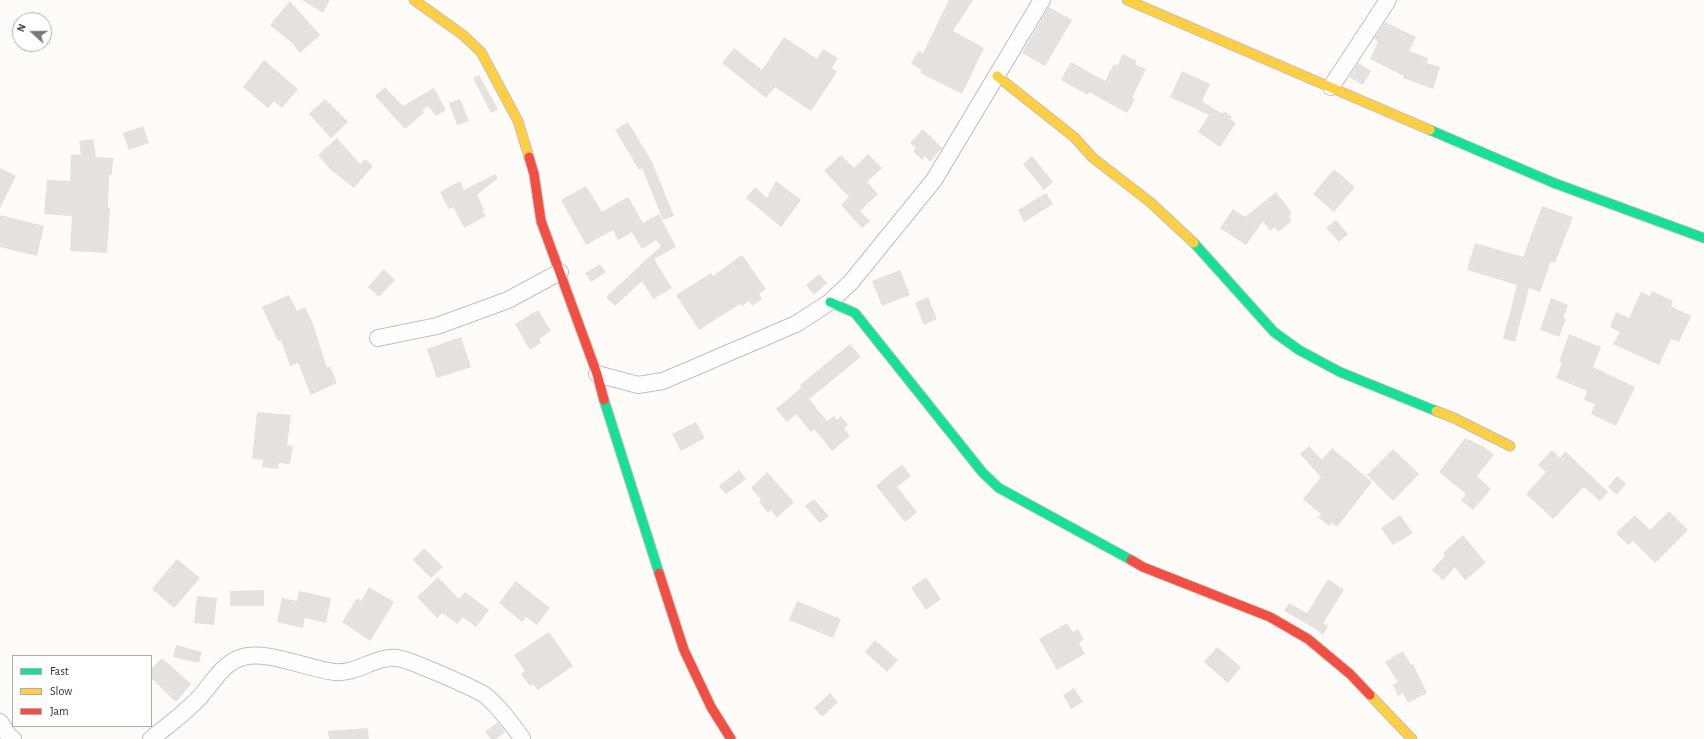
<!DOCTYPE html>
<style>
body{margin:0}
#map{position:relative;width:1704px;height:739px;overflow:hidden;background:#fefbf9;font-family:"Alegreya Sans",sans-serif}
canvas{display:block}
.legend{position:absolute;left:12px;top:655px;width:140px;height:72px;box-sizing:border-box;background:#fff;border:1px solid #adacab;margin:0;padding:5px 7px;list-style:none;font-size:12px;color:#332f2c}
.legend li{display:flex;align-items:center;gap:8px;height:20px}
.legend b{width:20px;border:1px solid #adacab}
.north{position:absolute;left:12px;top:12px;width:40px;height:40px;box-sizing:border-box;background:#fff;border:1px solid #adacab;border-radius:50%;rotate:291deg;font-size:11px;font-weight:700;line-height:16px;text-align:center;color:#332f2c}
.north::after{content:'';display:block;margin:auto;width:14px;height:18px;background:#7a7674;clip-path:polygon(50% 0,100% 100%,50% 72%,0 100%)}
</style>
<div id="map">
<canvas width="1704" height="739"></canvas>
<ul class="legend">
<li><b style="height:5px;background:#16e098"></b>Fast</li>
<li><b style="height:5px;background:#ffcf43"></b>Slow</li>
<li><b style="height:5px;background:#f24e42"></b>Jam</li>
</ul>
<div class="north">N</div>
</div>
<script>
const ctx = document.querySelector('canvas').getContext('2d');
ctx.lineJoin = 'round';
function fill(path, color) {
  ctx.fillStyle = color;
  ctx.fill(path, 'evenodd');
}
function stroke(path, color, width, dash) {
  ctx.strokeStyle = color;
  ctx.lineWidth = width;
  ctx.lineCap = dash ? 'butt' : 'round';
  ctx.setLineDash(dash || []);
  ctx.stroke(path);
}
const building = new Path2D(`
 M302 0H330L323 13Z
 M949 0H973L953 31 984 48 962 94 920 73 922 70 911 64 918 51 923 53Z
 M290 1 320 35 300 53 292 43 270 25Z
 M1049 7 1072 20 1045 66 1022 53Z
 M1385 22 1416 37 1409 51 1428 58 1427 63 1440 67 1433 89 1403 78 1404 76 1370 59 1378 42 1374 39Z
 M784 37 817 59 823 49 838 58 832 68 837 72 811 111 775 87 766 98 722 63 734 48 762 70Z
 M1123 54 1137 61 1135 64 1146 69 1132 98 1135 99 1127 113 1089 92 1088 95 1061 80 1071 62 1105 81 1114 64 1117 66Z
 M264 60 298 89 282 108 274 101 268 108 243 87Z
 M1358 63 1371 71 1363 85 1349 77Z
 M1182 71 1210 84 1202 101 1222 114 1224 111 1232 117 1230 119 1236 123 1220 147 1198 132 1209 115 1170 97Z
 M479 75 498 109 491 113 473 78Z
 M385 87 403 106 434 88 446 110 436 116 428 106 422 110 424 113 405 129 375 96Z
 M325 99 348 122 331 138 309 114Z
 M460 99 469 121 457 125 449 103Z
 M628 122 652 162 674 216 663 220 642 168 639 170 615 130Z
 M143 126 149 143 129 150 123 133Z
 M923 129 942 148 930 162 925 156 922 160 913 151 916 148 910 143Z
 M337 138 360 164 365 159 373 166 354 188 331 170 318 155Z
 M93 139 96 157 113 158 112 175H109L108 208H110L107 253 70 251 72 216 44 214 47 180 70 181 71 154 81 155 79 141Z
 M868 154 882 168 867 182 878 194 860 211 870 221 862 228 841 205 849 197 824 171 841 155 854 168Z
 M1032 156 1053 182 1044 190 1023 164Z
 M0 168 16 176 0 208Z
 M1334 169 1355 187 1334 212 1313 194Z
 M495 174 498 178 477 195 484 209 482 210 486 216 464 228 453 207 449 209 440 192 460 181 464 190Z
 M776 181 801 200 781 227 746 198 755 187 767 198Z
 M586 186 602 212 628 197 643 223 659 214 676 247 654 259 672 288 653 299 642 281 615 306 606 297 661 246 656 240 642 249 632 232 618 240 613 230 586 245 561 200Z
 M1276 192 1292 213 1289 216 1292 221 1278 232 1275 227 1270 231 1263 221 1246 245 1220 228 1233 209 1245 217Z
 M1046 193 1053 204 1024 222 1018 210Z
 M1542 206 1573 217 1555 263 1551 261 1540 292 1529 288 1515 342 1503 339 1517 285 1467 270 1475 243 1523 257Z
 M0 215 44 226 37 256 0 247Z
 M1336 220 1348 234 1339 242 1326 228Z
 M742 255 766 289 759 294 762 299 752 306 749 301 742 306 740 304 699 330 676 295 711 273 713 276Z
 M600 264 606 272 591 282 585 273Z
 M384 269 395 280 379 297 368 287Z
 M900 270 910 295 882 306 872 281Z
 M819 274 827 283 814 295 806 285Z
 M1652 291 1673 301 1671 306 1691 316 1679 342 1671 339 1659 365 1613 344 1620 332 1610 327 1616 312 1629 318 1641 292 1650 296Z
 M289 295 297 311 305 307 313 324 327 368 330 366 337 383 311 395 298 363 290 366 281 340 278 341 262 307Z
 M928 297 937 319 924 325 915 303Z
 M1551 298 1568 305 1563 318 1566 319 1559 337 1540 330Z
 M538 310 551 331 539 339 541 343 530 350 515 324Z
 M1569 334 1601 347 1593 367 1635 387 1616 426 1591 414 1595 404 1584 400 1587 391 1556 378 1562 363 1559 362Z
 M461 337 471 367 437 378 427 349Z
 M850 344 861 357 809 399 827 421 834 416 837 420 841 416 848 425 844 429 850 436 832 451 814 429 811 432 796 414 787 422 776 409 802 387 800 385Z
 M257 412 291 415 287 445 293 446 290 464 279 463 278 469 262 467 263 460 252 459Z
 M696 422 705 438 681 451 672 434Z
 M1465 438 1484 447 1494 455 1477 476 1491 489 1473 510 1461 500 1466 494 1439 472Z
 M1309 446 1322 460 1332 448 1372 482 1337 527 1332 523 1329 526 1318 517 1321 514 1303 499 1321 477 1300 454Z
 M1393 449 1419 474 1393 501 1367 475Z
 M1552 450 1560 458 1565 451 1608 492 1600 501 1584 487 1553 519 1526 494 1546 472 1538 465Z
 M902 464 911 476 897 487 917 512 905 522 876 486Z
 M739 470 746 479 726 494 719 486Z
 M767 472 794 502 777 518 771 510 768 513 759 502 761 500 751 488Z
 M1617 476 1626 483 1617 495 1608 487Z
 M814 499 829 516 820 523 805 506Z
 M1669 511 1688 530 1655 563 1633 541 1628 545 1616 533 1635 515 1650 530Z
 M1400 515 1413 533 1393 545 1381 528Z
 M1463 535 1486 563 1465 580 1455 567 1443 580 1432 570 1445 556 1443 553Z
 M424 548 443 567 431 578 413 560Z
 M177 559 200 578 174 608 152 589Z
 M438 577 459 599 465 592 489 610 476 627 463 617 457 624 442 613 437 618 417 597Z
 M926 577 941 599 926 610 911 588Z
 M1328 579 1344 590 1323 623 1328 626 1323 635 1314 628 1284 611 1289 603 1307 613Z
 M516 581 550 608 537 625 526 617 522 622 499 603Z
 M369 587 394 602 370 641 342 622 357 598 361 601Z
 M264 590V606H230V591Z
 M299 591 331 598 326 623 305 618 303 628 277 622 282 598 297 601Z
 M197 596 217 598 214 625 194 623Z
 M797 601 841 619 833 638 789 620Z
 M1067 623 1073 632 1078 629 1084 640 1079 643 1085 654 1057 670 1039 639Z
 M549 632 573 666 538 690 533 684 530 686 521 674 525 671 514 655Z
 M875 640 898 660 887 672 865 652Z
 M176 645 202 652 199 663 173 657Z
 M1217 647 1241 667 1228 683 1204 662Z
 M1403 651 1411 665 1413 664 1427 693 1408 703 1403 693 1398 696 1393 685 1398 682 1385 662Z
 M162 658 191 684 176 702 151 678V669Z
 M1074 688 1083 702 1071 709 1063 695Z
 M830 693 838 702 822 717 814 708Z
 M498 722 505 732 496 739H491L485 732Z
 M368 728 369 739H329L328 731Z`);
const street = new Path2D(`
 M1331 87 1388 0
 M378 338 437 326 508 300 560 272
 M597 374 638 385 663 381 796 324 830 302 851 282 934 180 1042 0
 M0 722 8 735 13 739
 M151 739C167 726 185 713 199 698 212 684 221 665 240 658 264 648 310 670 335 672 357 674 375 656 397 658 408 659 477 689 486 696 500 708 511 723 522 738`);
const fast = new Path2D(`
 M1430 130 1554 183 1704 238
 M1194 243 1274 332 1299 350 1340 372 1436 411
 M830 302 855 313 983 473 999 488 1131 560
 M604 400 659 573`);
const slow = new Path2D(`
 M414 0 463 35 481 52 518 121 529 157
 M1127 0 1430 130
 M997 76 1074 137 1093 158 1150 202 1194 243
 M1436 411 1454 418 1510 446
 M1370 695 1412 739`);
const jam = new Path2D(`
 M529 157 534 174 541 221 597 374 604 400
 M1131 560 1143 567 1270 617 1308 639 1350 674 1370 695
 M659 573 684 650 711 707 731 739`);
fill(building, '#e4e1df');
stroke(street, '#c2bfbd', 18);
stroke(fast, '#c2bfbd', 11);
stroke(slow, '#c2bfbd', 11);
stroke(jam, '#c2bfbd', 11);
stroke(street, '#fffefe', 16);
stroke(fast, '#16e098', 9);
stroke(slow, '#ffcf43', 9);
stroke(jam, '#f24e42', 9);
</script>
